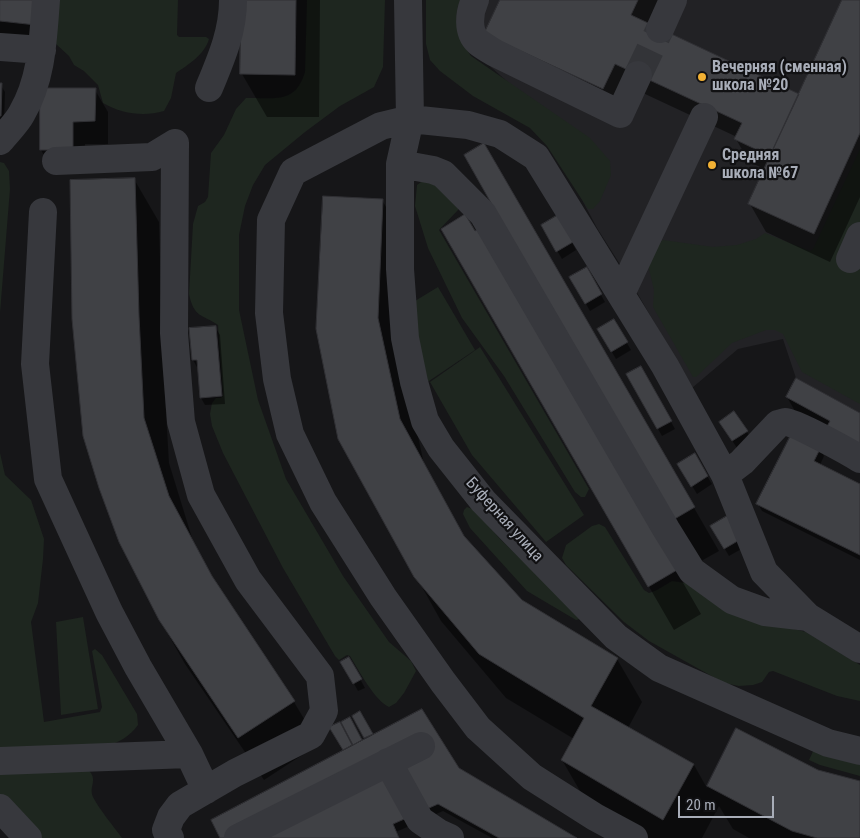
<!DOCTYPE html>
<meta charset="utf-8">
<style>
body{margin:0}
#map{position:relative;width:860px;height:838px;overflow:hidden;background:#161618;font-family:"Roboto Condensed",sans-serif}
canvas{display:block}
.scale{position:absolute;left:678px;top:796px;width:96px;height:22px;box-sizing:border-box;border:2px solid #a8adb8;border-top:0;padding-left:6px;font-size:15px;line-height:18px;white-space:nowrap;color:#a8adb8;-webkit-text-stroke:4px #111113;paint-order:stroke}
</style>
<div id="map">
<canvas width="860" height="838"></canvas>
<div class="scale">20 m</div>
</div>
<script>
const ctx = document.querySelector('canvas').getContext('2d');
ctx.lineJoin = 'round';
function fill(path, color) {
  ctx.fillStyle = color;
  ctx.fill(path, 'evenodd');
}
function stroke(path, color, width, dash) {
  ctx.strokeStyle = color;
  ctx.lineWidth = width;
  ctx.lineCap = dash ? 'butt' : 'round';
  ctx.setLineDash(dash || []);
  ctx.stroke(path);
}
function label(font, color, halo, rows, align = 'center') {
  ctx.font = font + ' "Roboto Condensed",sans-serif';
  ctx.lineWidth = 4.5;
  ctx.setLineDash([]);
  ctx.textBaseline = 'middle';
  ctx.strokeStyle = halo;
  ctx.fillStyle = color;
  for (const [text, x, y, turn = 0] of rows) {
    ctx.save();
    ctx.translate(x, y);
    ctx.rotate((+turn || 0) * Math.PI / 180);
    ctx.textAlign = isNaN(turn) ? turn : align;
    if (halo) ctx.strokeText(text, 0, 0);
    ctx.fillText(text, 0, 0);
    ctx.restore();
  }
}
const built = new Path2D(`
 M454 0H860V413L796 378 783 339 738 349 692 388 628 277 597 228 531 103 452 32Z`);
const green = new Path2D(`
 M56 0H178L177 35 179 37H206L209 39C205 54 188 65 176 73L171 98 164 111C144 117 122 114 103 103L98 85 84 71 74 65 69 56 56 44Z
 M307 0H385L383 67 374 87 340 106 305 132 265 165 253 185 245 206 239 235V310L258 400 286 479 343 576 389 642 411 661 416 671 404 693 396 703 389 707C375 701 358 669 350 656L347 655 339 660 335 656 283 568 223 453 212 426 210 414 212 403 216 398H221L223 395 218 325C202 314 194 318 189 294L193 224 198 206 205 202 208 197 211 153 224 135 236 109 246 98C275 97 295 105 305 72Z
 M426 0H460C452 20 459 39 471 56L590 138 610 161 611 175 600 201 593 209H588L547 146 530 128 473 96 440 71 430 60 426 44Z
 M860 149V404L802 372 783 334 775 330H766L732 343 696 377H693L653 307 654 290 648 265 652 247 663 240 713 247 737 245 756 239 765 233 810 251 813 249Z
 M0 162 4 163 9 171 10 189 0 313Z
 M424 180 458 197V210L439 230 589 489 585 497H581L575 492 504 376 462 318 428 248 415 206 417 185Z
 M438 287 475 350 426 383 410 304Z
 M480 347 584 515 546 542 472 455 430 382Z
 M0 453 5 475 31 500 44 539 43 559 38 603 31 622 44 722 100 712 102 707 92 651 95 649 102 655 137 714 138 725C129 737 120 742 106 746L0 753Z
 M467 507 475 510 500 539 579 615 580 619 576 620 527 591 470 528 463 514 464 510Z
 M599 524 605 527 644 590 649 593 657 590 672 581 686 583 753 619 806 632 860 665V701L837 696 773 671 769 672 762 682 753 685 739 686 724 683 649 641 624 622 566 565 562 558 566 545 592 526Z
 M83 617 98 709 61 715 56 622Z
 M815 747 860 760V776L820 765 809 760Z
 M86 768C100 779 88 786 93 797 99 809 114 827 122 838H35L0 798V771Z`);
const shadow = new Path2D(`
 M0 0H48L44 40 0 35Z
 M242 0H320L319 117H267L242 74Z
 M501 0H661L649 26 799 96 844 0H860V197L830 262 766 232 750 204 765 169 749 162 736 139 737 137 628 86 616 111 498 56Z
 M0 84 5 92 4 123H0Z
 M95 90 108 112V144H85V173H54L41 150Z
 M484 145 719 551 678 574 701 614 674 630 443 229 475 233 501 217Z
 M134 179 159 222 163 361 169 463 193 541 220 591 294 702 319 744 264 780 185 664 160 620 120 541Z
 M382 200 407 243 402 362 424 464 466 540 521 601 617 659 642 702 628 728 694 765 707 788 737 730 818 772 860 783V838H749L733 829 719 806 702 838H646L587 803 562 760 574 739 506 698 441 621 339 438Z
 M558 217 576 250 562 259 542 225Z
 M586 269 605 302 590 311 571 277Z
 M614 321 631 350 616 359 599 330Z
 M215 327 220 335 225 404 205 405 201 398 199 367H197L193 360Z
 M641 368 675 429 662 436 628 375Z
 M787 397 860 414 833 438 800 420Z
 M725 430 747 432 751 439 737 448Z
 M820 448 824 456 820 465 860 485V560L762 511 758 504Z
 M694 455 712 484 697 494 679 464Z
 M727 517 745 547 729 556 712 527Z
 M349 659 365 688 358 691 342 662Z
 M360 713 373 736 458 769 577 838H492L443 811 396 832 399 838H222L344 751 331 728 339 723 352 747 355 746 343 723 349 719 362 742 366 740 353 716Z`);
const building = new Path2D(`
 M0 0H38L36 25 0 21Z
 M241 0H296L295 75 240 74Z
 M500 0H638L631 15 799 94 770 156 734 139 742 123 615 64 603 89 484 34Z
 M842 0H860V133L814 234 748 204Z
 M0 83H2L1 116H0Z
 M40 88H96L95 121 73 122V150H40Z
 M484 143 695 507 654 531 677 570 648 587 441 229 465 214 475 231 499 217 464 155Z
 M135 178 139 316 144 418 169 496 212 576 295 701 238 738 159 620 119 542 99 488 83 436 72 319 70 180Z
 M323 196 383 199 378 318 400 419 464 536 522 600 618 658 591 706 694 764 663 820 561 760 584 718 479 654 414 577 338 439 316 329Z
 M558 215 573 242 556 252 541 225Z
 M587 267 602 294 585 304 569 277Z
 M614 319 628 342 611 352 597 329Z
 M216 326 222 396 200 398 197 360H192L189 328Z
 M641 366 672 421 657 429 626 374Z
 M796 378 860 413V446L826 428 830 421 786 397Z
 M734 411 748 431 732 441 719 422Z
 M792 433 821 447 814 461 860 484V555L756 504Z
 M695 453 708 476 691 487 677 464Z
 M727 516 741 539 724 549 710 526Z
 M349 657 362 679 353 684 340 662Z
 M422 709 459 768 577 838H499L438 804 393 824 399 838H220L211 820Z
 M360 711 373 734 364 738 352 716Z
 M350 717 362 740 353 745 341 722Z
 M340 722 352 745 343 750 329 727Z
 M736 728 818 770 860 781V838H817L792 831 707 786Z`);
const minorTunnel = new Path2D(`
 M638 75 660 29`);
const minor = new Path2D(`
 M408 0 410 119 468 125 500 134 536 157 665 366 725 475 764 572 808 617 860 649
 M475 0C469 13 467 32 478 42 483 46 490 50 495 53L620 114 638 75
 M660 29 673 0
 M0 47 42 50
 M209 88C221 59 233 32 233 0
 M0 141C7 132 17 123 22 113 42 79 43 39 46 0
 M56 161 152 157 175 143
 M400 164 433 170 443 174 483 214 666 529 692 571 732 600 765 612 808 617
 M43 212 35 364 48 479 109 612 138 667 189 754 206 790
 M850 259 860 236
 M621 294 704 117
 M725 475 742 462 778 424C779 424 784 422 785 422 795 422 849 452 860 459
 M0 761 189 754
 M388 762 420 820 439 833 450 838
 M0 808 28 838
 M170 838 166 830 171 817 180 805 235 773 311 735 324 711 320 676 248 580 201 495 181 422 174 333 175 143
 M238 838 421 746
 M634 838 595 817 532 777 478 728 443 682 383 597 323 502 290 434 277 379 269 313 271 220 293 172 381 126 410 119 400 164V269L405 338 414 382 425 421 441 448 483 501 616 637 659 668 828 743 860 751`);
const markers = [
 [702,77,5,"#f2b134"],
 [712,165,5,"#f2b134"]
];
const poiNames = [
 ["Вечерняя (сменная)",712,68],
 ["школа №20",712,86],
 ["Средняя",722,156],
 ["школа №67",722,174]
];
const streetNames = [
 ["Буферная улица",504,520,48]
];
fill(built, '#222225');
fill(green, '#1e261f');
fill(shadow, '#0007');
fill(building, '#404145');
stroke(building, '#303034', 1);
stroke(minorTunnel, '#333438', 28, [28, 14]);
stroke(minor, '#37383d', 28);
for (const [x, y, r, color] of markers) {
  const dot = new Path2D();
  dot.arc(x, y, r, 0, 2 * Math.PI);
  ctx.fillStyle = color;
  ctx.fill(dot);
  stroke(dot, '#111113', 2);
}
label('bold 16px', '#a8adb8', '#111113', poiNames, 'left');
label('16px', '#a8adb8', '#111113', streetNames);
</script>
